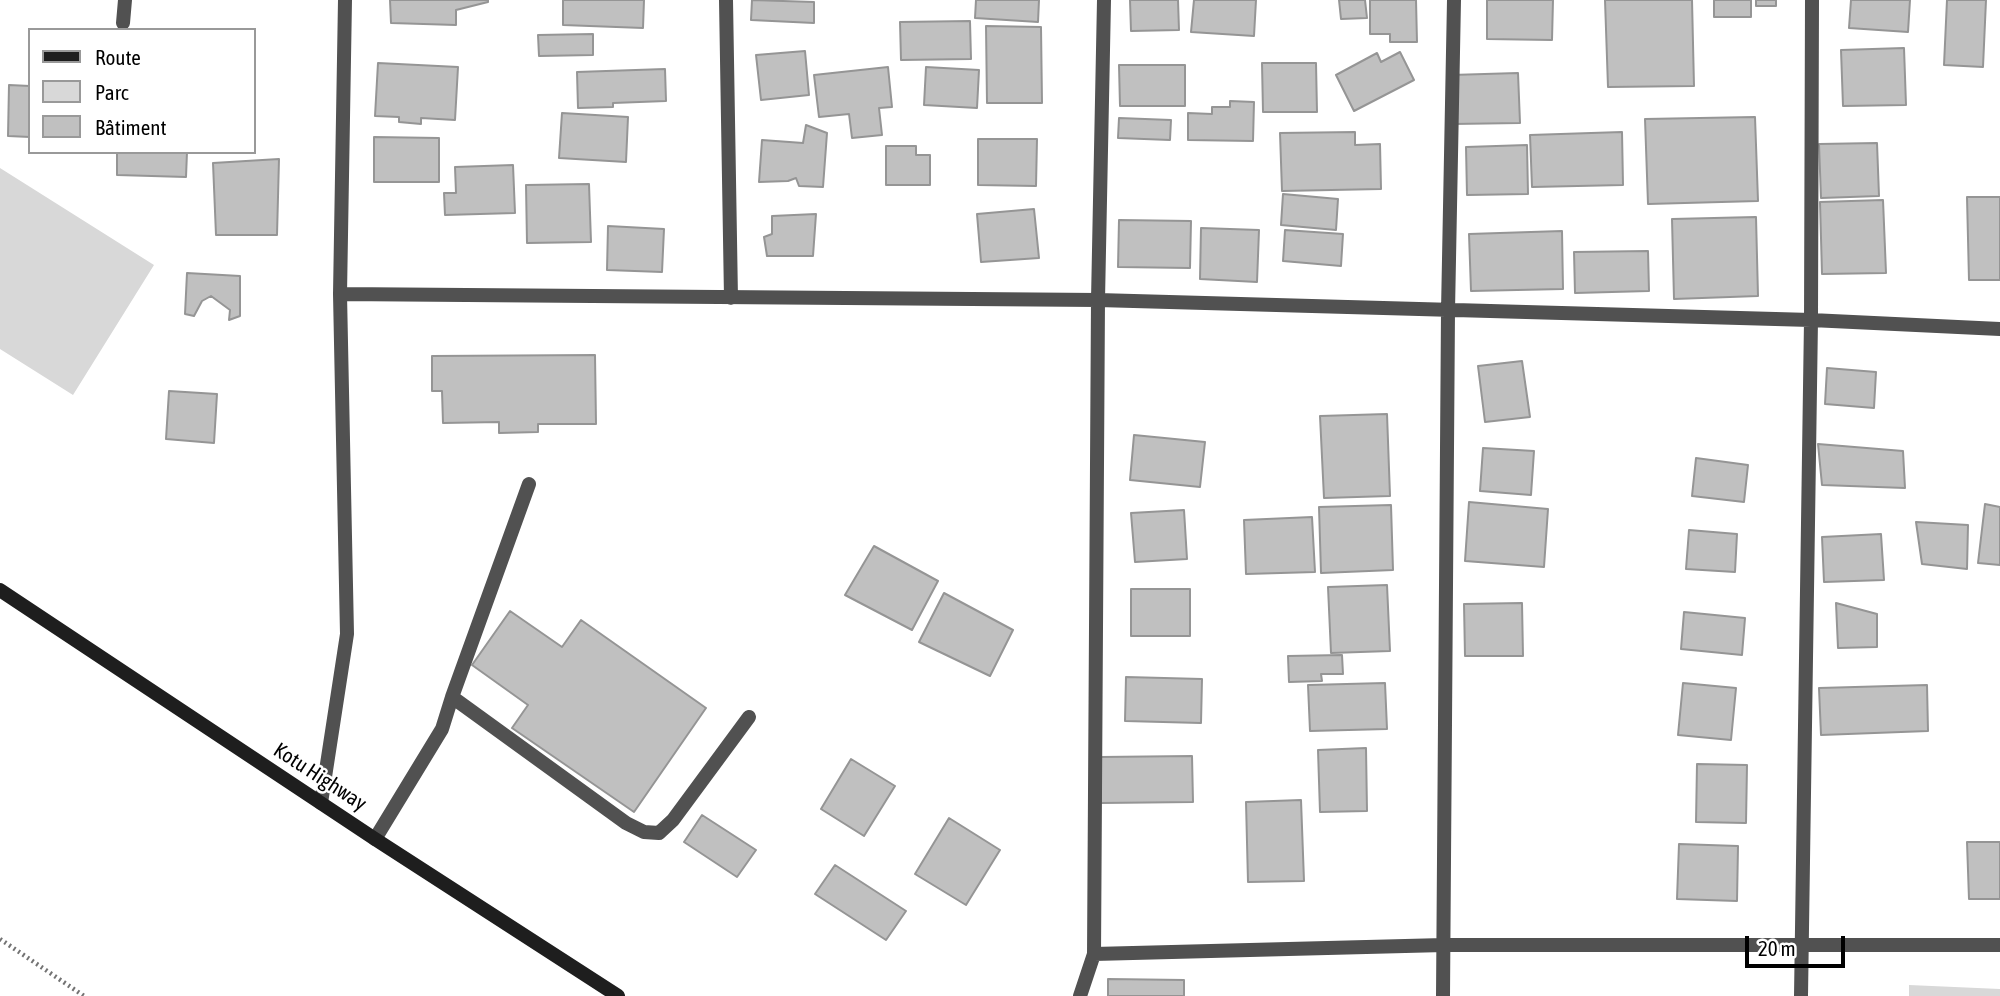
<!DOCTYPE html>
<meta charset="utf-8">
<style>
body{margin:0}
#map{position:relative;width:2000px;height:996px;overflow:hidden;background:#fff;font-family:"Asap Condensed",sans-serif}
canvas{display:block}
.legend{position:absolute;left:28px;top:28px;width:228px;height:126px;box-sizing:border-box;background:#fff;border:2px solid #999;margin:0;padding:9px 12px;list-style:none;font-size:21px;color:#000}
.legend li{display:flex;align-items:center;gap:14px;height:35px}
.legend b{width:35px;border:2px solid #999}
.scale{position:absolute;left:1745px;top:936px;width:100px;height:32px;box-sizing:border-box;border:4px solid #000;border-top:0;padding-left:9px;font-size:21px;line-height:24px;white-space:nowrap;color:#000;-webkit-text-stroke:5px #fff;paint-order:stroke}
</style>
<div id="map">
<canvas width="2000" height="996"></canvas>
<ul class="legend">
<li><b style="height:9px;background:#1e1e1e"></b>Route</li>
<li><b style="height:19px;background:#d8d8d8"></b>Parc</li>
<li><b style="height:19px;background:#c0c0c0"></b>Bâtiment</li>
</ul>
<div class="scale">20 m</div>
</div>
<script>
const ctx = document.querySelector('canvas').getContext('2d');
ctx.lineJoin = 'round';
function fill(path, color) {
  ctx.fillStyle = color;
  ctx.fill(path, 'evenodd');
}
function stroke(path, color, width, dash) {
  ctx.strokeStyle = color;
  ctx.lineWidth = width;
  ctx.lineCap = dash ? 'butt' : 'round';
  ctx.setLineDash(dash || []);
  ctx.stroke(path);
}
function label(font, color, halo, rows, align = 'center') {
  ctx.font = font + ' "Asap Condensed",sans-serif';
  ctx.lineWidth = 5;
  ctx.setLineDash([]);
  ctx.textBaseline = 'middle';
  ctx.strokeStyle = halo;
  ctx.fillStyle = color;
  for (const [text, x, y, turn = 0] of rows) {
    ctx.save();
    ctx.translate(x, y);
    ctx.rotate((+turn || 0) * Math.PI / 180);
    ctx.textAlign = isNaN(turn) ? turn : align;
    if (halo) ctx.strokeText(text, 0, 0);
    ctx.fillText(text, 0, 0);
    ctx.restore();
  }
}
const green = new Path2D(`
 M0 168 154 265 73 395 0 349Z
 M1909 985 2000 989V996H1909Z`);
const building = new Path2D(`
 M390 0H488V2L456 10V25L391 23Z
 M563 0H644L643 28 563 25Z
 M752 0 814 2V23L751 20Z
 M976 0H1039L1038 22 975 18Z
 M1130 0H1178L1179 30 1131 31Z
 M1194 0H1256L1254 36 1191 32Z
 M1339 0H1365L1367 18 1341 19Z
 M1370 0H1416L1417 42H1390V34H1370Z
 M1487 0H1553L1552 40 1487 39Z
 M1605 0H1692L1694 86 1608 87Z
 M1714 0H1751V17H1714Z
 M1756 0H1776V6H1756Z
 M1851 0H1910L1908 32 1849 28Z
 M1947 0H1986L1983 67 1944 65Z
 M970 21 971 59 901 60 900 22Z
 M986 26 1041 27 1042 103H987Z
 M593 34V55L539 56 538 35Z
 M1904 48 1906 105 1843 106 1841 50Z
 M805 51 809 95 761 100 756 55Z
 M1400 52 1414 80 1354 111 1336 75 1377 53 1381 62Z
 M378 63 458 67 455 120 421 118V124L399 122V117L375 116Z
 M1262 63H1316L1317 112H1263Z
 M1119 65H1185V106H1120Z
 M888 67 892 107 879 108 882 135 852 138 849 114 819 117 814 75Z
 M926 67 979 70 977 108 924 105Z
 M665 69 666 101 613 103V107L578 108 577 72Z
 M1518 73 1520 123 1452 124 1451 75Z
 M9 85 30 86V137L8 136Z
 M1230 101 1254 102 1253 141 1188 140V113L1212 114V107H1230Z
 M562 113 628 117 626 162 559 158Z
 M1755 117 1758 201 1648 204 1645 119Z
 M1119 118 1171 120 1170 140 1118 138Z
 M806 125 827 133 823 187 799 186 796 178 788 181 759 182 762 140 803 143Z
 M1355 132V145L1380 144 1381 189 1282 191 1280 133Z
 M1622 132 1623 185 1532 187 1530 135Z
 M374 137 439 138V182H374Z
 M978 139H1037L1036 186 978 185Z
 M1877 143 1879 196 1821 198 1819 144Z
 M1527 145 1528 194 1467 195 1466 147Z
 M886 146H916V155H930V185H886Z
 M117 152H187L186 177 117 175Z
 M279 159 277 235H216L213 163Z
 M513 165 515 213 445 215 444 193H456L455 167Z
 M589 184 591 242 527 243 526 185Z
 M1283 194 1338 199 1336 230 1281 225Z
 M1967 197H2000V280H1969Z
 M1883 200 1886 273 1822 274 1820 202Z
 M1034 209 1039 258 981 262 977 214Z
 M816 214 813 256H767L764 237 772 234V216Z
 M1756 217 1758 296 1674 299 1672 219Z
 M1119 220 1191 221 1190 268 1118 267Z
 M608 226 664 229 662 272 607 270Z
 M1201 228 1259 230 1257 282 1200 279Z
 M1285 230 1343 234 1341 266 1283 261Z
 M1562 231 1563 289 1471 291 1469 234Z
 M1648 251 1649 291 1575 293 1574 252Z
 M187 273 240 276V316L229 320 230 310 211 296 202 301 194 316 185 314Z
 M595 355 596 424H538V432L499 433V422L443 423 442 391H432V356Z
 M1522 361 1530 417 1485 422 1478 366Z
 M1827 368 1876 372 1874 408 1825 404Z
 M169 391 217 394 214 443 166 439Z
 M1387 414 1390 496 1324 498 1320 416Z
 M1134 435 1205 442 1200 487 1130 480Z
 M1818 444 1903 451 1905 488 1822 485Z
 M1483 448 1534 451 1531 495 1480 491Z
 M1696 458 1748 465 1744 502 1692 496Z
 M1469 502 1548 509 1544 567 1465 561Z
 M1985 504 2000 507V565L1978 563Z
 M1391 505 1393 570 1321 573 1319 507Z
 M1184 510 1187 559 1135 562 1131 513Z
 M1312 517 1315 572 1246 574 1244 520Z
 M1916 522 1968 525 1967 569 1922 564Z
 M1689 530 1737 534 1735 572 1686 569Z
 M1881 534 1884 580 1824 582 1822 537Z
 M874 546 938 581 912 630 845 595Z
 M1387 585 1390 651 1331 653 1328 587Z
 M1131 589H1190V636H1131Z
 M944 593 1013 630 990 676 919 642Z
 M1522 603 1523 656H1465L1464 604Z
 M1836 603 1877 614V647L1838 648Z
 M510 611 562 647 581 620 706 708 634 812 512 728 528 705 472 665Z
 M1684 612 1745 618 1742 655 1681 649Z
 M1342 655 1343 674H1321L1322 681 1289 682 1288 656Z
 M1126 677 1202 679 1201 723 1125 721Z
 M1385 683 1387 729 1310 731 1308 685Z
 M1683 683 1736 688 1731 740 1678 735Z
 M1927 685 1928 731 1821 735 1819 688Z
 M1366 748 1367 811 1320 812 1318 750Z
 M1192 756 1193 802 1101 803V757Z
 M851 759 895 786 864 836 821 809Z
 M1697 764 1747 765 1746 823 1696 822Z
 M1301 800 1304 881 1248 882 1246 802Z
 M702 815 756 850 737 877 684 842Z
 M949 818 1000 850 966 905 915 874Z
 M1967 842H2000V899H1969Z
 M1679 844 1738 846 1737 901 1677 899Z
 M835 865 906 911 886 940 815 894Z
 M1108 979 1184 980V996H1108Z`);
const path = new Path2D(`
 M0 939 84 996`);
const street = new Path2D(`
 M726 0 731 298
 M123 23 125 0
 M340 294 1098 300 1811 320 2000 329
 M452 697 529 484
 M321 803 347 634 340 294 345 0
 M375 839 442 729 452 697 626 823 644 832 659 833 673 820 749 717
 M1094 954 1444 945H2000
 M1080 996 1094 954 1098 300 1104 0
 M1443 996 1448 311 1454 0
 M1801 996 1811 320 1812 0`);
const secondary = new Path2D(`
 M0 590 375 839 618 996`);
const streetNames = [
 ["Kotu Highway",320,777,33]
];
fill(green, '#d8d8d8');
fill(building, '#c0c0c0');
stroke(building, '#959595', 2);
stroke(path, '#737373', 4.5, [2, 3.5]);
stroke(street, '#515151', 14);
stroke(secondary, '#1e1e1e', 14);
label('21px', '#000', '#fff', streetNames);
</script>
